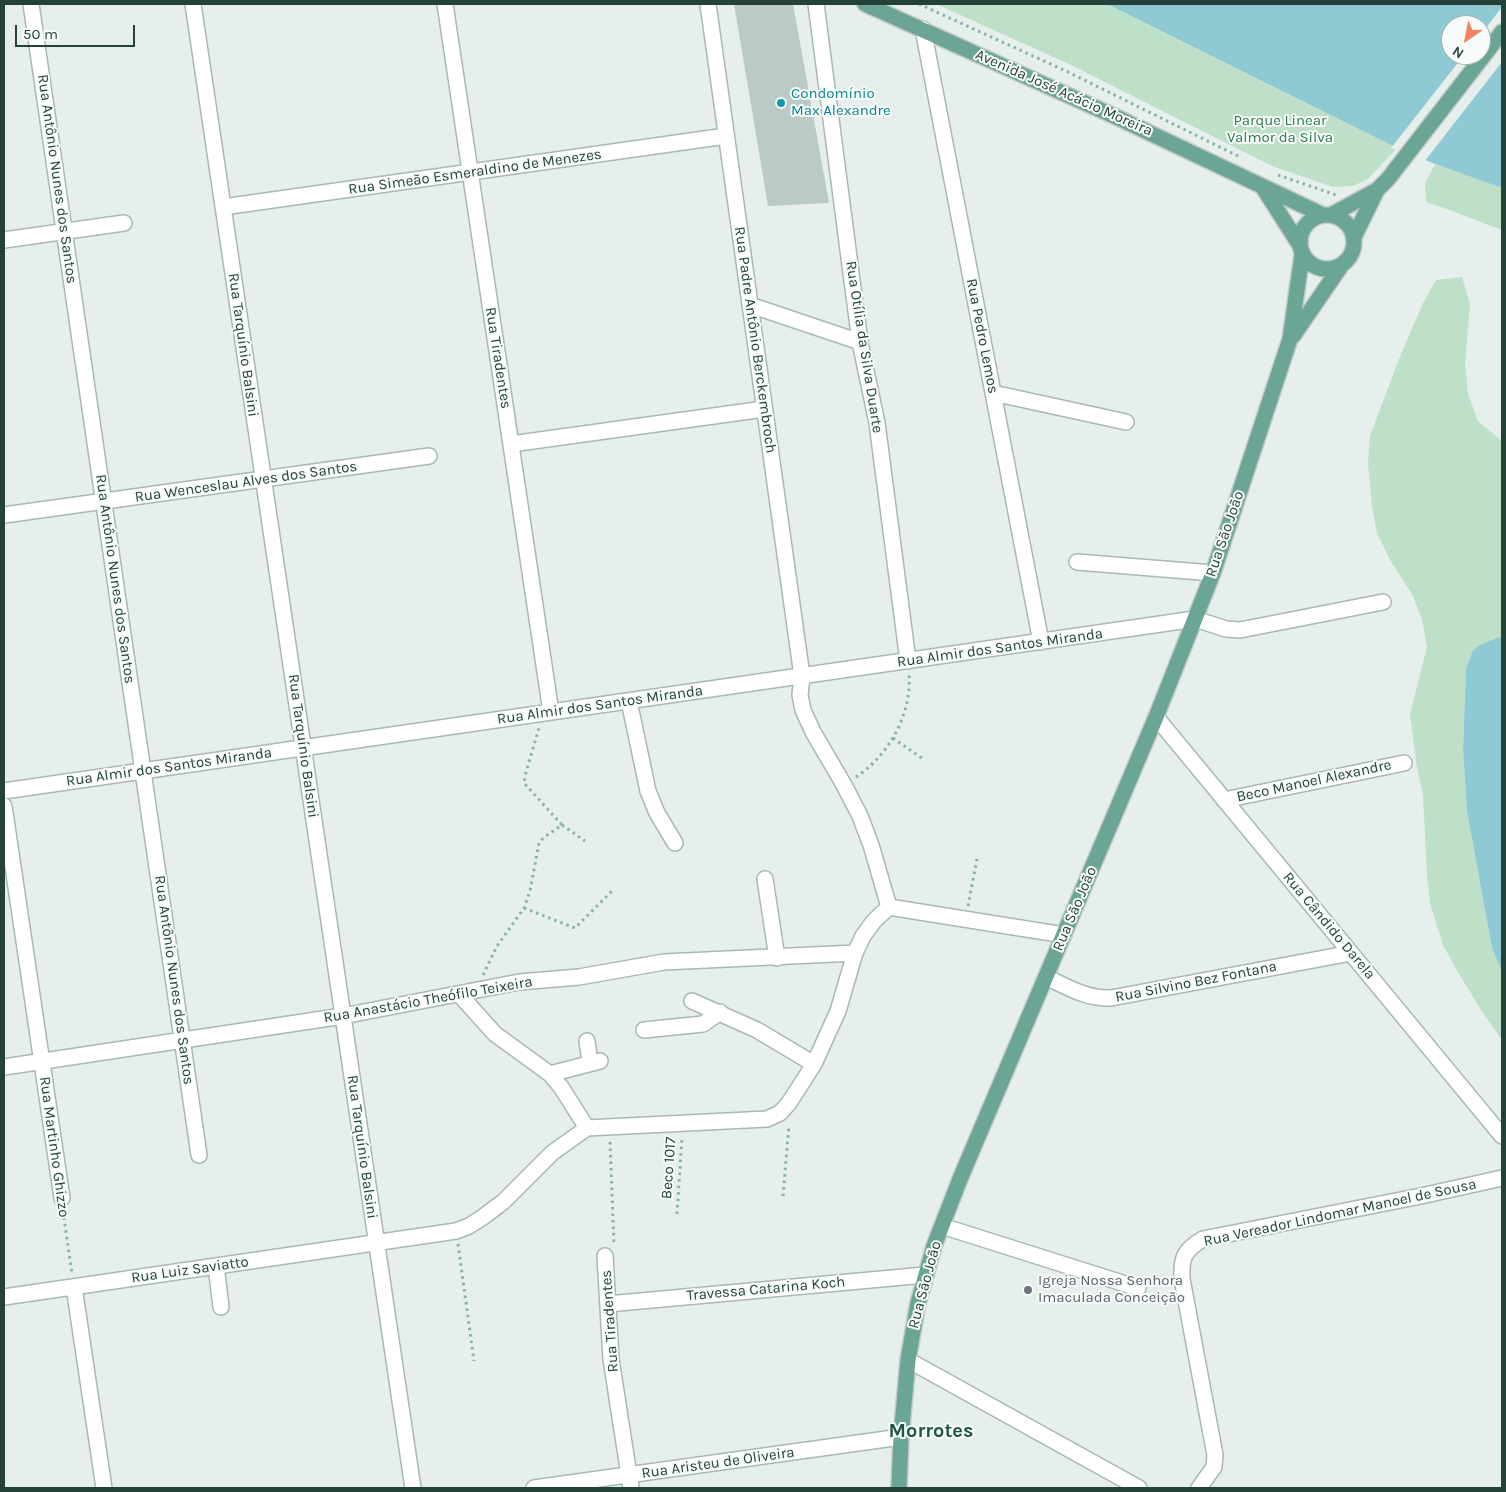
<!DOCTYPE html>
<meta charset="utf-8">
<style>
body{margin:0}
#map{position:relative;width:1506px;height:1492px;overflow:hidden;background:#e6efeb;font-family:Karla,sans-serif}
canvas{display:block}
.frame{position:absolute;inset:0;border:5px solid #24423a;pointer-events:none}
.north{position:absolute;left:1441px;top:15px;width:50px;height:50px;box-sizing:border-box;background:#f7fbf9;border:1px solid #a3b1ad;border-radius:50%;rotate:213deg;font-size:14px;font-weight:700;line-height:20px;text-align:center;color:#24423a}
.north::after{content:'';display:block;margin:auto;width:18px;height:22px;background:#f4845f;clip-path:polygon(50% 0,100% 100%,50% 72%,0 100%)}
.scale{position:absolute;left:15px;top:25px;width:120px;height:22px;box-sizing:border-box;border:2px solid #24423a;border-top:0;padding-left:6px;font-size:15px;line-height:18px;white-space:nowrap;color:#24423a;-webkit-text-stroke:4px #f7fbf9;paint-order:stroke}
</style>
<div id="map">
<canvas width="1506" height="1492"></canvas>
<div class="frame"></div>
<div class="north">N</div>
<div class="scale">50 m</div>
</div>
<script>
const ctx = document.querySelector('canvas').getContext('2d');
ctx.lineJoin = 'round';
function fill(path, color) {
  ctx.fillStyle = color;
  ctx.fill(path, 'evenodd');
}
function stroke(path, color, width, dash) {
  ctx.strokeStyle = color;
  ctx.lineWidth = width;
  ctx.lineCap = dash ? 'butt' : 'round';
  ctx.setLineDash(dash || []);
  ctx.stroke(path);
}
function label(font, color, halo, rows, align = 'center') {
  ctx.font = font + ' Karla,sans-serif';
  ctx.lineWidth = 4;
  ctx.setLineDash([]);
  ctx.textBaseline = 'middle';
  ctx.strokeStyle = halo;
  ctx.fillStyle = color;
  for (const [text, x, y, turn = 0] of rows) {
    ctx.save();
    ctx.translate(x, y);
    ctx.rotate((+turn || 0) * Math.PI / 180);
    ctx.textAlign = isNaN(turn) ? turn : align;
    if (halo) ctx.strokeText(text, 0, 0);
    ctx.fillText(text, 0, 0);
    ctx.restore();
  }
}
const green = new Path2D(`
 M936 4H1107L1397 148 1368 179 1353 186 1333 187 1272 166 1071 65Z
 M1435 164 1502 188V230C1477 221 1452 210 1426 202L1425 183Z
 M1462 277 1470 304 1465 364 1468 394 1478 421 1502 441V636L1482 644 1466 669 1463 749 1467 811 1492 948 1502 972V1040L1481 1010 1456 969 1443 945 1430 903 1427 876 1423 795 1417 768 1410 714 1427 647 1422 619 1412 594 1390 560 1377 533 1372 507 1368 464 1370 436 1399 359 1422 305 1436 280Z`);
const water = new Path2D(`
 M1107 4H1502V188L1435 164 1397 148ZM1451 25H1481V55H1451Z
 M1502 636V972L1492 948 1467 811 1463 749 1466 669 1473 650 1482 644Z`);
const pier = new Path2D(`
 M1502 7V62L1424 162 1391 148 1464 55H1481V34Z`);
const building = new Path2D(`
 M734 4H793L829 203 768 206Z`);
const path = new Path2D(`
 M919 4 1068 72 1238 156
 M1278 175 1336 195
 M893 738 923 759
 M856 777C889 755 912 714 909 674
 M562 825 585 841
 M968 906 977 859
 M524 908 575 928 614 889
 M483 975 497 946 524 908 530 891 539 843 543 838 562 825 524 783 525 776 539 728
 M610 1142 614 1245
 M783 1196 789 1125
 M63 1211 72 1274
 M677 1214 682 1138
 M458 1244 474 1361`);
const minor = new Path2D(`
 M31 4 199 1155
 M193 4 413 1488
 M445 4 551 712
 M816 4 860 342 877 423 908 661
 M923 29 1041 642
 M223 207 726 136
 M4 240 124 223
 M750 305 860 342
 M993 393 1126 422
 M511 444 764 409
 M4 515 429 456
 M1077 562 1213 573
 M629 701 648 791 657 813 675 843
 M1156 717 1502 1136
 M4 791 1195 619 1226 629 1240 630 1383 602
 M1224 800 1404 763
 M4 806 62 1198
 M765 879 777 958
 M889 907 1064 935
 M1046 977C1067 987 1087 999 1111 998L1351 953
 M459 994 495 1034 550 1074 561 1087 587 1128
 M692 1001 757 1030 814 1064
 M644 1030 703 1024 720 1012
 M587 1041 590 1062
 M4 1067 343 1016 519 982 579 977 664 962 855 953
 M550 1074 600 1061
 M942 1226 1138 1288
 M605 1256 611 1359 631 1488
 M216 1266 221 1307
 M74 1287 104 1488
 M4 1297 456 1231 469 1226 483 1217 503 1202 552 1153 587 1128 767 1119 780 1113 789 1103 814 1064 838 1011 855 953 863 936 874 921 889 907 871 845 860 816 844 785 813 732 803 710 800 695 802 676 708 4
 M608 1304 925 1275
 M908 1360 1139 1488
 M534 1488 901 1437
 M1199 1488 1214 1467 1215 1455 1182 1279C1181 1258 1184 1250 1203 1239L1421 1196 1502 1178`);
const major = new Path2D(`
 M865 4 1114 116 1323 215
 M1262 186 1299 244
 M1300 242a27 27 0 1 1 54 0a27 27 0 1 1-54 0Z
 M1331 215 1377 190
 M1354 237 1377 190 1388 179 1502 32
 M1293 336 1341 266
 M899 1488 901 1437 908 1360 918 1303 934 1246 960 1179 1156 717 1213 573 1290 339 1302 255`);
const markers = [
 [781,103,5,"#0f9aa8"],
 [1028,1290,5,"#6b7280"]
];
const streetNames = [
 ["Avenida José Acácio Moreira",1064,93,24],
 ["Rua Simeão Esmeraldino de Menezes",475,172,-8],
 ["Rua Antônio Nunes dos Santos",57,179,82],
 ["Rua Pedro Lemos",982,336,79],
 ["Rua Padre Antônio Berckembroch",755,340,82],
 ["Rua Tarquínio Balsini",243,345,82],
 ["Rua Otília da Silva Duarte",864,347,81],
 ["Rua Tiradentes",498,358,81],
 ["Rua Wenceslau Alves dos Santos",246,482,-8],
 ["Rua São João",1225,534,-71],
 ["Rua Antônio Nunes dos Santos",115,579,82],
 ["Rua Almir dos Santos Miranda",1000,648,-8],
 ["Rua Almir dos Santos Miranda",600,705,-8],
 ["Rua Tarquínio Balsini",303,746,82],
 ["Rua Almir dos Santos Miranda",169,767,-8],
 ["Beco Manoel Alexandre",1314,781,-12],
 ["Rua São João",1075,909,-67],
 ["Rua Cândido Darela",1329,926,50],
 ["Rua Antônio Nunes dos Santos",174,980,82],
 ["Rua Silvino Bez Fontana",1196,982,-11],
 ["Rua Anastácio Theófilo Teixeira",428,1000,-10],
 ["Rua Martinho Ghizzo",54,1147,82],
 ["Rua Tarquínio Balsini",362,1147,82],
 ["Beco 1017",669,1168,-86],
 ["Rua Vereador Lindomar Manoel de Sousa",1340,1213,-12],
 ["Rua Luiz Saviatto",190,1270,-8],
 ["Rua São João",925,1285,-75],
 ["Travessa Catarina Koch",766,1289,-5],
 ["Rua Tiradentes",610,1321,-94],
 ["Rua Aristeu de Oliveira",718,1463,-8]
];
const cultureNames = [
 ["Condomínio",791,94],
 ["Max Alexandre",791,111]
];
const parkNames = [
 ["Parque Linear",1280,121],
 ["Valmor da Silva",1280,138]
];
const worshipNames = [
 ["Igreja Nossa Senhora",1038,1281],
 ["Imaculada Conceição",1038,1298]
];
const districtNames = [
 ["Morrotes",931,1431]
];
fill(green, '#bfe0c8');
fill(water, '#8ec9d4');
fill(pier, '#e6efeb');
fill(building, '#bbcac4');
stroke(minor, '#a8b8b2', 18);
stroke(major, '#c2cac8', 18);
stroke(path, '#86b3a5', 3, [2.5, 4]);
stroke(minor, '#fff', 15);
stroke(major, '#6aa596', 15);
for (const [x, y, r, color] of markers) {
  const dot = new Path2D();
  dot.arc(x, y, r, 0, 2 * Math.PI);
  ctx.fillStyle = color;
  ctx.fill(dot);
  stroke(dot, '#f7fbf9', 2);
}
label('15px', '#24423a', '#f7fbf9', streetNames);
label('15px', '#0d838f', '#f7fbf9', cultureNames, 'left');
label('15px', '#2d7a4b', '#f7fbf9', parkNames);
label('15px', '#5b616d', '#f7fbf9', worshipNames, 'left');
label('bold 20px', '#1f5548', '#f7fbf9', districtNames);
</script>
